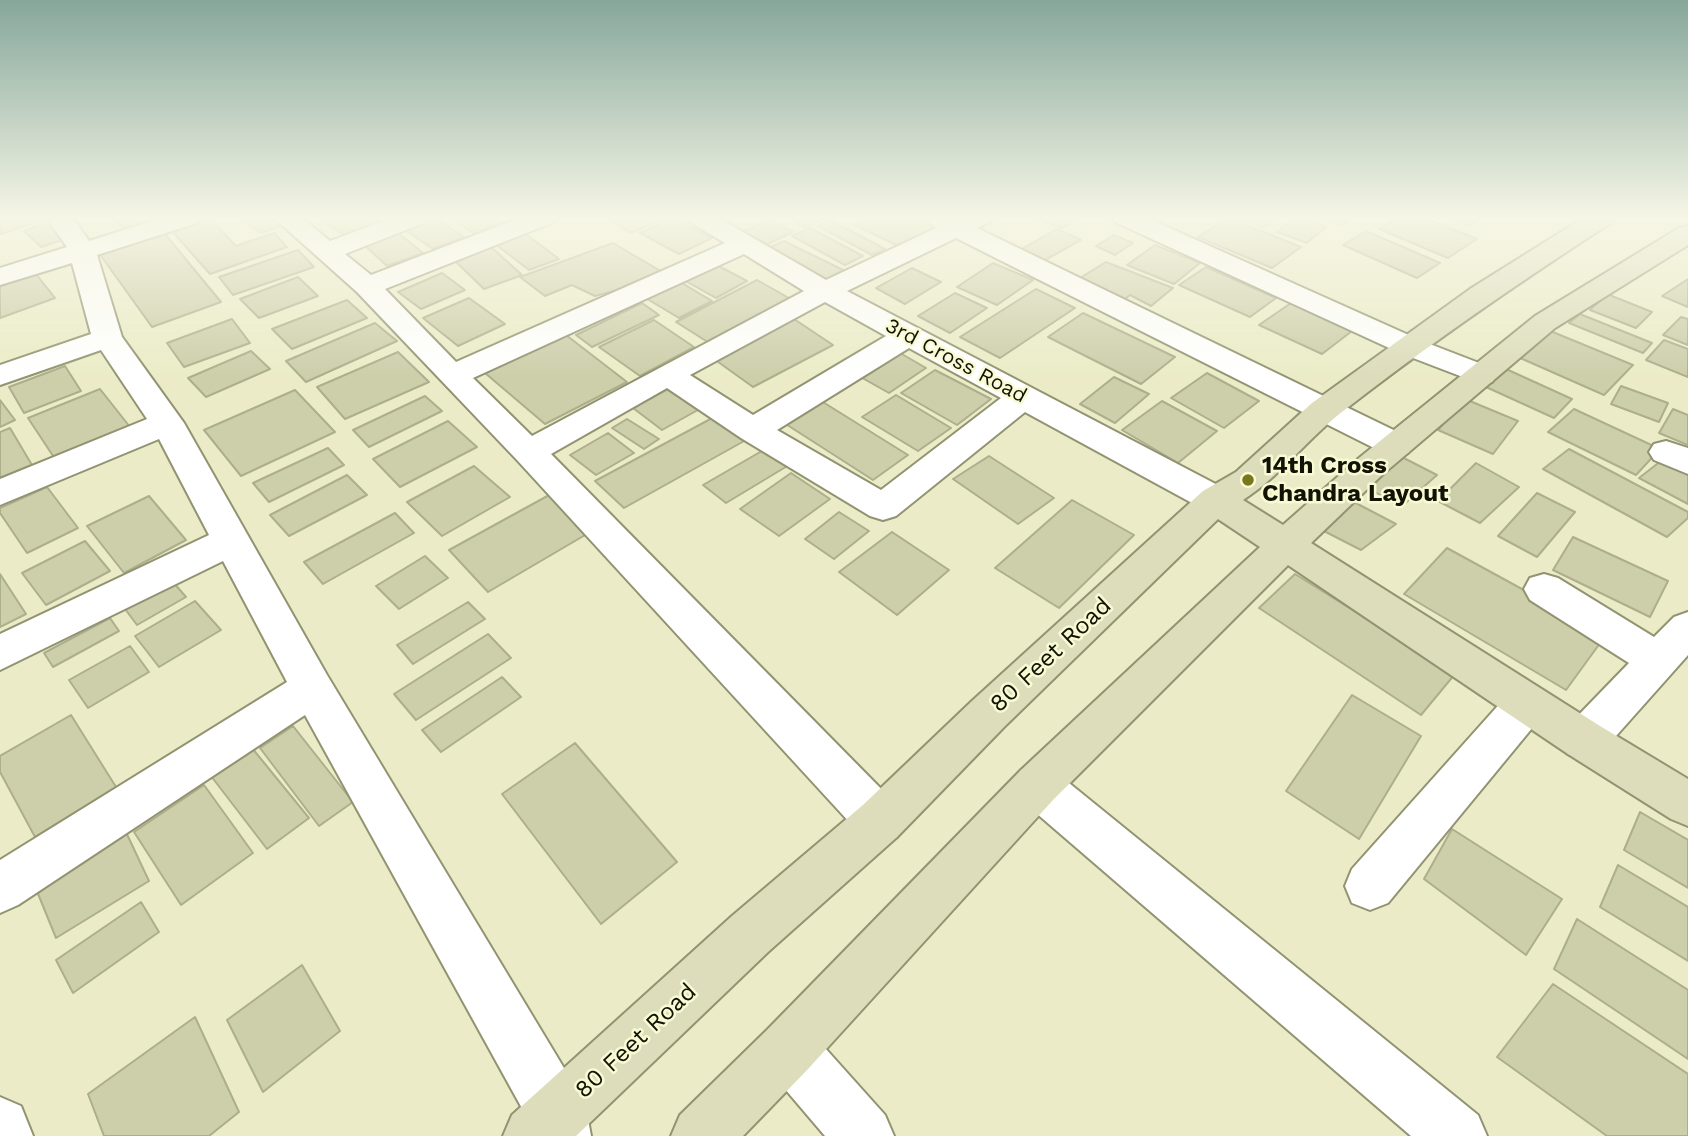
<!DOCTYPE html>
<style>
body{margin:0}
canvas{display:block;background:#ebecc7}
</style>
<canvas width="1688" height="1136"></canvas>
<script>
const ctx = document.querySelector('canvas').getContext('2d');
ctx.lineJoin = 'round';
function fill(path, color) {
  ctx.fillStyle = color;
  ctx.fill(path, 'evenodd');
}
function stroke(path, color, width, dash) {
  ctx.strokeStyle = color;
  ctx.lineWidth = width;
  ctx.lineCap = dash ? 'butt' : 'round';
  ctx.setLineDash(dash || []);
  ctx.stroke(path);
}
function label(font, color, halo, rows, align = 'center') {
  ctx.font = font + ' "Work Sans",sans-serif';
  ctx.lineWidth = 5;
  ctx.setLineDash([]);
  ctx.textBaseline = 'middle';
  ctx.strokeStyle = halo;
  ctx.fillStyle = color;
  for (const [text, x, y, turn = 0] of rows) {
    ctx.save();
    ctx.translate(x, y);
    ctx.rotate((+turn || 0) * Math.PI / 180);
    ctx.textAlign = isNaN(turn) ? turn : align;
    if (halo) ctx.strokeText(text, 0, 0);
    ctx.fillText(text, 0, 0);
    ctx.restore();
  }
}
const building = new Path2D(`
 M0 217H51L1 234Z
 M109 217H168L129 231Z
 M236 217H271L283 225 261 233Z
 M316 217H374L381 221 346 236Z
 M431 217H434L464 237 433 249 402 228Z
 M449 217H496L504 222 475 234Z
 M604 217H667L631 233Z
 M788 217H826L804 227Z
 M870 217H919L939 226 900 247 855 225Z
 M1034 217H1080L1062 228Z
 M1238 217H1263L1273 221 1263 227Z
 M1297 217H1298L1326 227 1307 243 1277 232Z
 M1314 217H1345L1350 219 1343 226Z
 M1400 217H1422L1477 239 1448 258 1379 229Z
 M1444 217H1481L1469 226Z
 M209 218 236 246 274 233 287 247 210 274 171 230Z
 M672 218 712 238 679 254 640 233Z
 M1228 218 1301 247 1272 268 1198 237Z
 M769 220 793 232 759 248 736 235Z
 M830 220 885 249 872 255 818 226Z
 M52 221 69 238 41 247 24 231Z
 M160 228 221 302 152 327 96 249Z
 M810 228 863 256 845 265 792 236Z
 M1057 229 1081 240 1043 261 1020 250Z
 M1366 231 1440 263 1417 278 1343 245Z
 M397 232 423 253 387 266 363 244Z
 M523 232 559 259 529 270 494 243Z
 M1114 235 1133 243 1115 255 1096 246Z
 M784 241 843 270 827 280 767 249Z
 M613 243 669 276 595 296 572 285 545 296 520 277Z
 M1155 245 1200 263 1174 284 1127 265Z
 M491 247 522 275 484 289 454 260Z
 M298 250 314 267 233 295 219 277Z
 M1106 262 1173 288 1151 306 1130 295 1120 303 1075 281Z
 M713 263 747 281 716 298 682 279Z
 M993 263 1033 280 997 305 957 287Z
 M1206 267 1276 298 1250 317 1179 285Z
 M912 268 941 282 905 304 876 288Z
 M442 273 465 290 421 309 398 292Z
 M36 274 55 298 0 318V286Z
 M298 277 318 296 259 318 240 299Z
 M1688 279V307L1662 296Z
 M677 280 712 301 679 318 644 297Z
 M757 280 796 302 714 346 676 322Z
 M1036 289 1075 308 1000 358 960 337Z
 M955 293 987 308 950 333 918 316Z
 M1607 294 1652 312 1636 328 1590 310Z
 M469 298 505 324 458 346 423 318Z
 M347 300 367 318 292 349 272 329Z
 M642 303 659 315 592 347 576 335Z
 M1291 303 1352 331 1322 354 1259 325Z
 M1083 313 1175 357 1141 384 1048 337Z
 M1580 314 1652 343 1643 353 1569 323Z
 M1681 317 1688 319V345L1663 335Z
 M232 319 250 343 184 367 167 343Z
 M794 319 833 345 753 387 714 359Z
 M654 320 694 347 640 376 599 347Z
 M375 323 397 341 306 382 286 361Z
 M1548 330 1633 365 1604 395 1518 357Z
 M566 335 627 382 545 424 485 373Z
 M1664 340 1688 349V377L1646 360Z
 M895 350 926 368 889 393 857 375Z
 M251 351 270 369 206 397 188 378Z
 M398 352 429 382 345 419 317 387Z
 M65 366 81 391 24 413 9 387Z
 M1506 369 1572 399 1554 418 1486 387Z
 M935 370 991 399 957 425 901 393Z
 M1207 373 1259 401 1224 428 1171 398Z
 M1114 377 1149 394 1115 423 1080 404Z
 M675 385 705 406 662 430 633 408Z
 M1621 386 1668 403 1659 422 1611 404Z
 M100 389 130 427 55 459 28 418Z
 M295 390 335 432 241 476 204 430Z
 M896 395 951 428 918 451 862 417Z
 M425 396 442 411 369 447 353 430Z
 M818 399 908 455 873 480 781 421Z
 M1465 399 1518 421 1493 454 1438 430Z
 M0 400 15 420 0 427Z
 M1162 401 1217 431 1178 463 1122 430Z
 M1574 409 1660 449 1636 475 1548 432Z
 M1673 409 1688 415V445L1659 433Z
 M716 416 746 440 624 508 595 481Z
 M627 419 659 439 644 449 612 428Z
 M448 421 477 447 400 487 373 459Z
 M10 428 32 465 0 478V432Z
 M608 433 634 453 596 475 570 455Z
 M328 448 344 465 269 502 253 483Z
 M767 448 789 465 726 503 703 485Z
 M1569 449 1688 512V518L1667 537 1543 469Z
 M1396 454 1437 475 1401 507 1361 484Z
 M989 456 1054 498 1018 524 953 479Z
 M1666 457 1688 468V504L1639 478Z
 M1476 463 1519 487 1480 523 1438 501Z
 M474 466 510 497 442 536 407 502Z
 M791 473 830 499 779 536 740 509Z
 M347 475 367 495 289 536 270 515Z
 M47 487 78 528 27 553 0 513V508Z
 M1537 493 1575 512 1537 557 1498 536Z
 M551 494 592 531 488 592 449 550Z
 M149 496 186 540 124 573 87 526Z
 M1072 500 1134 535 1059 608 995 568Z
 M1352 501 1396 524 1361 550 1320 529Z
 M839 512 869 531 834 559 805 539Z
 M395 513 414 533 323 584 304 562Z
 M892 532 949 570 897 615 839 572Z
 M1573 537 1668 581 1650 617 1553 570Z
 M85 541 110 571 46 605 22 573Z
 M1447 548 1606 635 1566 690 1404 594Z
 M425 556 448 578 399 609 376 586Z
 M0 574 26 614 0 627Z
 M1295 574 1455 674 1421 715 1259 608Z
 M173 582 186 597 137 625 125 609Z
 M195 601 221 630 159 667 135 636Z
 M468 602 485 619 413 664 397 645Z
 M110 618 119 631 53 667 44 653Z
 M488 634 511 658 416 720 394 694Z
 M130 646 149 672 88 708 69 680Z
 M502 677 521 697 441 752 422 730Z
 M1352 695 1421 736 1359 839 1286 791Z
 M71 715 116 787 35 837 0 772V756Z
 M293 726 353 802 319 826 260 748Z
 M575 743 677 862 601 924 502 794Z
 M252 748 309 818 267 849 211 776Z
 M204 785 253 853 181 905 134 832Z
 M1640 812 1688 840V888L1624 850Z
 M1452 829 1562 899 1526 955 1424 879Z
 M125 830 149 881 56 938 34 884Z
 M1618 865 1688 907V961L1600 907Z
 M141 902 159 932 73 993 56 960Z
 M1577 919 1688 990V1059L1554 969Z
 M302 965 340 1031 263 1092 227 1020Z
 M1553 984 1688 1074V1136H1607L1497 1057Z
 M195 1017 239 1112 209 1136H104L88 1094Z`);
const minor = new Path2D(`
 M46 217H72L89 241 165 217H204L200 222 97 255 122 337 184 423 327 675 579 1093 587 1114 591 1136H531L529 1121 305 715 18 905 0 913V860L287 682 223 561 0 670V634L209 535 159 439 0 505V479L147 419 101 350 0 385V365L91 334 72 263 0 285V268L67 247Z
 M273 217H301L330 241 394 217H430L426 222 345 254 371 275 522 217H558L554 222 385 289 456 362 725 243 690 222 686 217H717L826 280 936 228 926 220 928 217H993L989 222 977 228 1408 437 1413 445 1408 453 1396 456 1384 453 956 238 847 291 1229 491 1234 500 1229 509 1216 512 1203 509 1025 412 896 516 883 520 870 516 741 438 667 388 551 454 897 805 904 821 897 837 880 843 863 837 517 460 357 292ZM744 254 804 291 532 436 473 378ZM825 302 886 336 753 415 690 375ZM909 348 1001 398 881 490 777 430Z
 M1111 217H1145L1422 341 1492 368 1497 375 1492 382 1481 384 1400 353 1115 222Z
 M1666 441 1688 448V474L1654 460 1649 452 1654 444Z
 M1544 574 1558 578 1654 637 1674 617 1688 612V655L1600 754 1584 759 1568 754 1562 740 1568 726 1629 663 1530 600 1524 589 1530 578Z
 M1527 685 1542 690 1549 703 1542 716 1388 903 1370 910 1352 903 1345 886 1352 869 1512 690Z
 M1037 764 1053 770 1478 1115 1487 1136H1411L1021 800 1014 785 1021 770Z
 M788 1021 808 1029 885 1115 894 1136H825L768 1069 760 1049 768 1029Z
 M0 1097 21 1106 33 1136H0Z`);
const secondary = new Path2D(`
 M1585 217H1616L1612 222C1518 283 1426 346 1338 415 1305 442 1279 477 1243 500L1283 525 1359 458 1535 316 1679 228 1688 226V245L1555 328 1383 474 1311 543 1600 726 1688 779V826L1671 819 1568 754 1288 565 1053 800 808 1069 743 1136H671L680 1115 768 1029 1021 770 1260 547 1218 519 1004 727 897 837 768 952 576 1136H503L512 1115 732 916 863 805 972 701 1203 491 1236 472 1312 403 1470 289Z`);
const markers = [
 [1248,480,7,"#79771e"]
];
const farStreetnames = [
 ["3rd Cross Road",956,361,28]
];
const poiNames = [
 ["14th Cross",1262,466],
 ["Chandra Layout",1262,494]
];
const streetNames = [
 ["80 Feet Road",1051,655,-43],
 ["80 Feet Road",636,1041,-43]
];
fill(building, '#cdceaa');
stroke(building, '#adae8b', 2);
stroke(minor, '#929371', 4);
stroke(secondary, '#929371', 4);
fill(minor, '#fff');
fill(secondary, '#ddddbc');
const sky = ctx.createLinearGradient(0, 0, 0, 376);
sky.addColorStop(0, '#86a79b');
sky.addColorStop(0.58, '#f6f6e6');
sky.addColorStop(1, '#f6f6e600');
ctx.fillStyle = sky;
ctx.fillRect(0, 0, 1688, 376);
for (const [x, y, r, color] of markers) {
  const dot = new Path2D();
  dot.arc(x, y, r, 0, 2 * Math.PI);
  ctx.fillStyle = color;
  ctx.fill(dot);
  stroke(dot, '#f8fad4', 2.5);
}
label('21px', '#121205', '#f8fad4', farStreetnames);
label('bold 24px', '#121205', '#f8fad4', poiNames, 'left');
label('24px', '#121205', '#f8fad4', streetNames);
</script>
